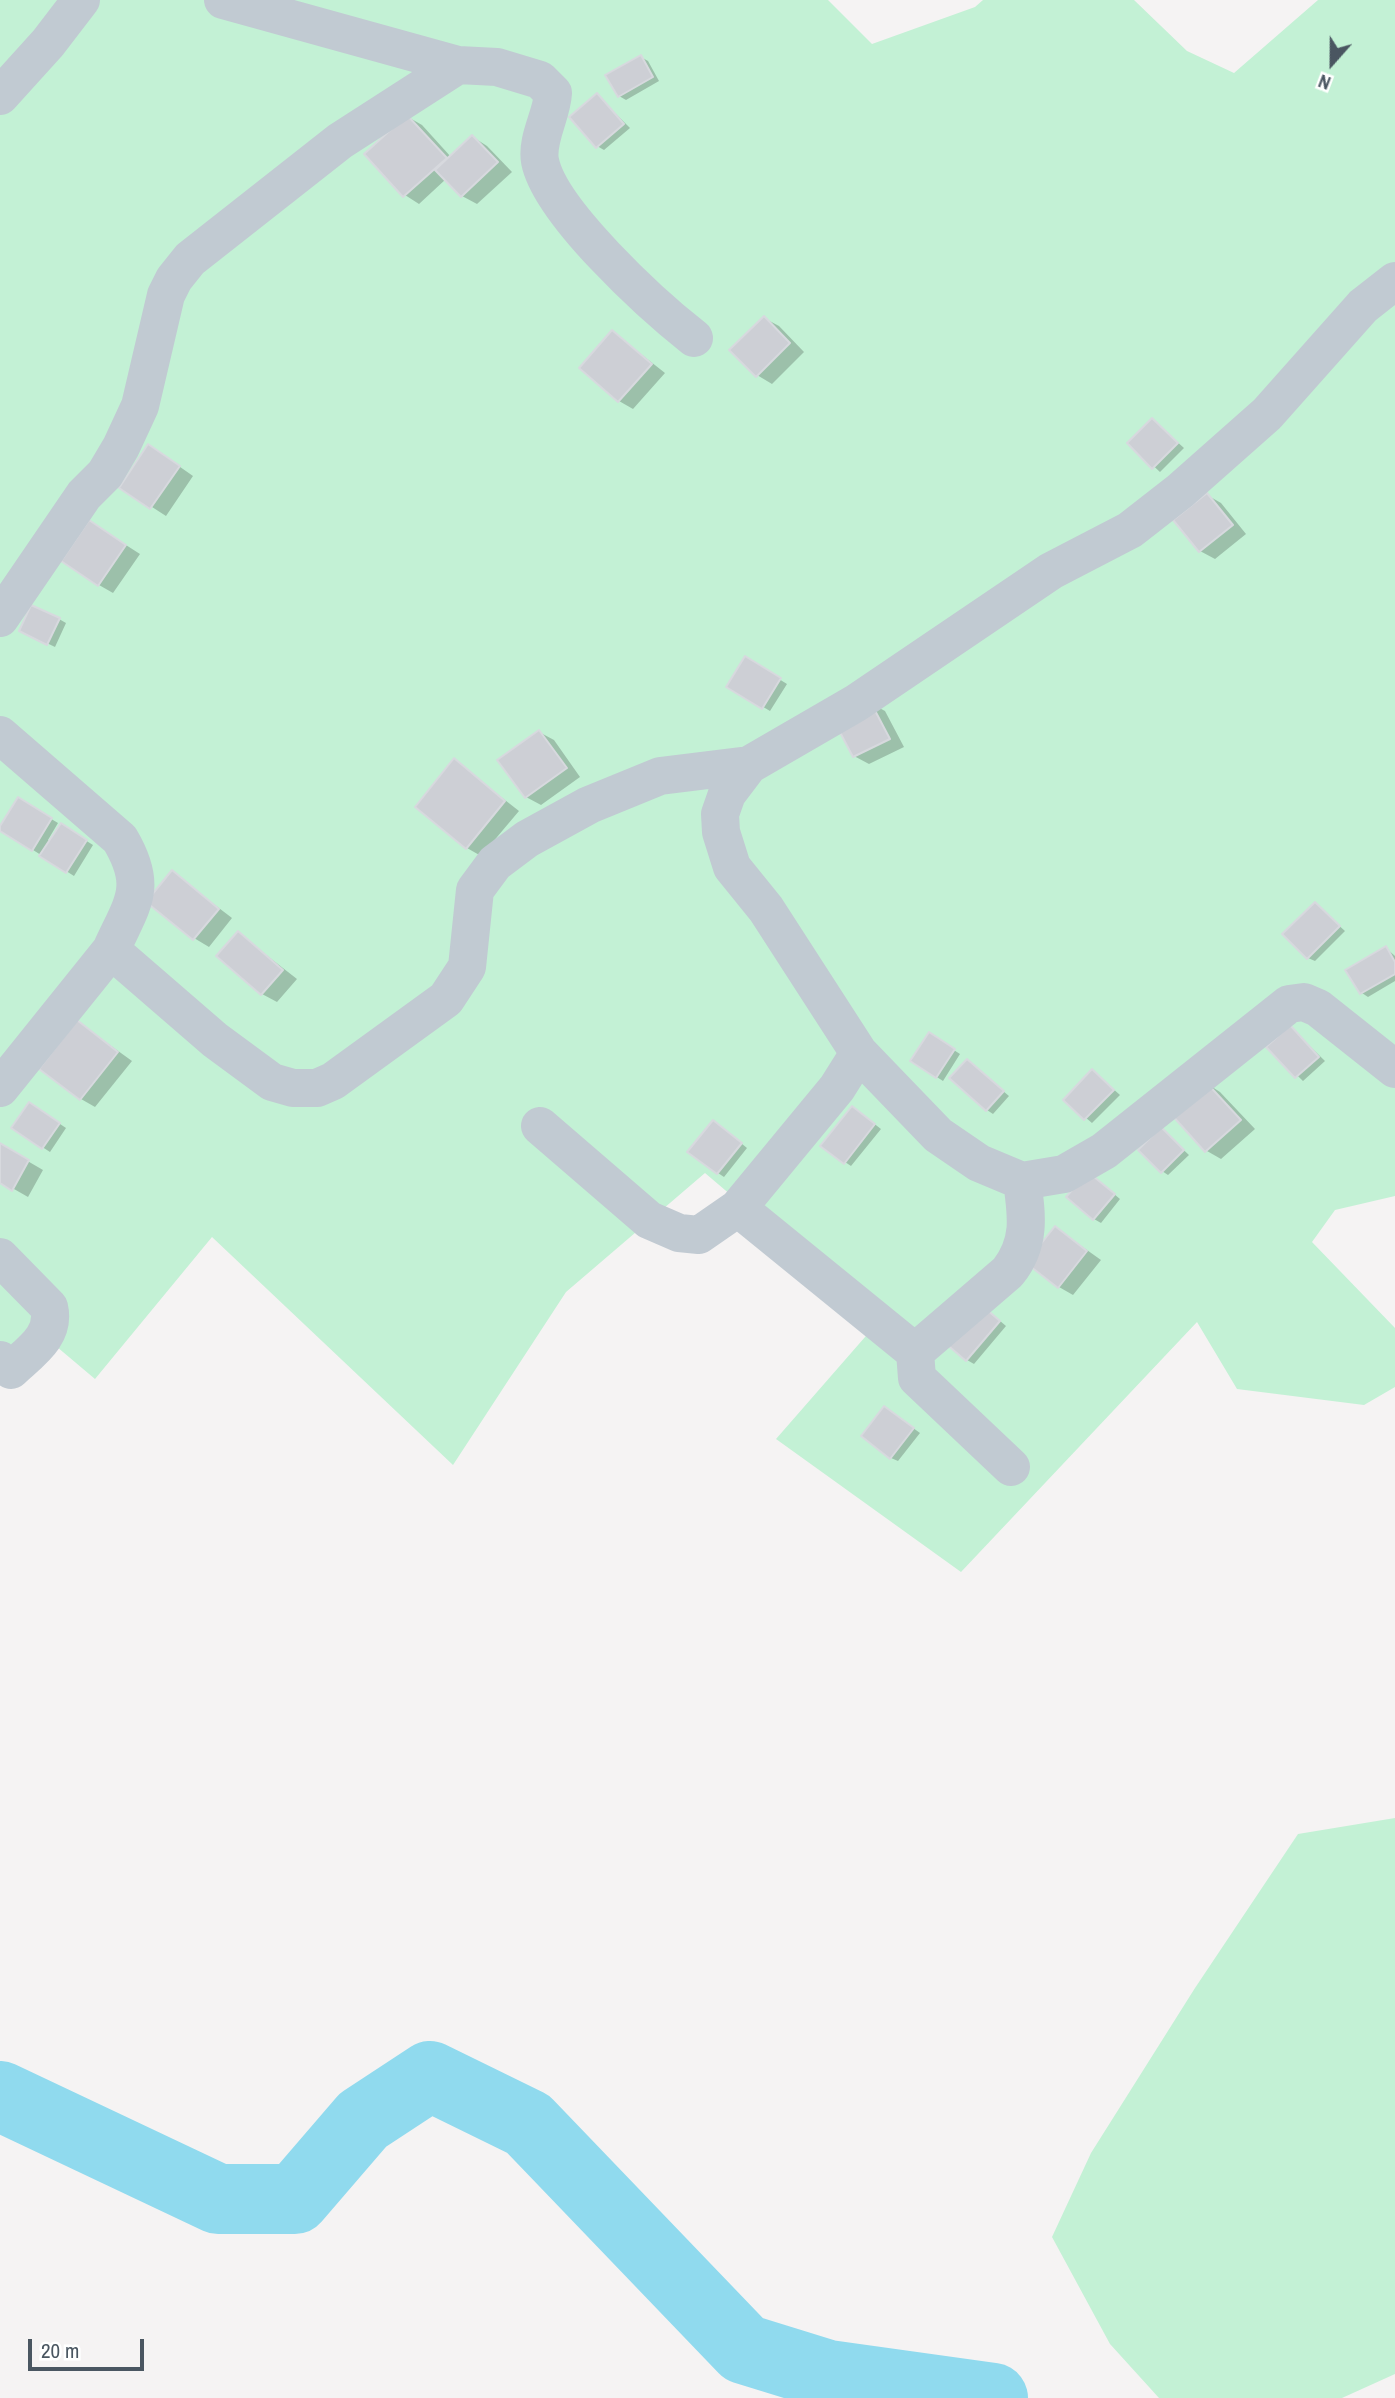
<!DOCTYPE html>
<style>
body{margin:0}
#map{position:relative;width:1395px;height:2398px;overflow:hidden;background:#f5f3f3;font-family:"Archivo Narrow",sans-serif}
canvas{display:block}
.north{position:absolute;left:1297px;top:28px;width:70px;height:70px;-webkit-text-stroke:5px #fff;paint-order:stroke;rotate:201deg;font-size:19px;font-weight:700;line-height:28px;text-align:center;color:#4a5661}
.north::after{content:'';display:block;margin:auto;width:24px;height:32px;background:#4a5661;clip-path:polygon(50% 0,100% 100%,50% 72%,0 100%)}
.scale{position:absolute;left:28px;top:2339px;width:116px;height:32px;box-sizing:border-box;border:4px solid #4a5661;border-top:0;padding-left:9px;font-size:21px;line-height:24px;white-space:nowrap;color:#4a5661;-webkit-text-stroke:5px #fff;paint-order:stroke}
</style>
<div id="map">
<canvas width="1395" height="2398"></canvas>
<div class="north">N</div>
<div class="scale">20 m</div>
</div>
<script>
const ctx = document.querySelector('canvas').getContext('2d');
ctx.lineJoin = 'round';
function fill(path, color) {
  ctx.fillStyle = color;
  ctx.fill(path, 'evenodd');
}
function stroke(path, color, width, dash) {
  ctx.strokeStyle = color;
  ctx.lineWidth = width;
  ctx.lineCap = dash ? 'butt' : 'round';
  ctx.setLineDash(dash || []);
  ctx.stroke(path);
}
const green = new Path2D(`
 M0 0H828L872 44 975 7 983 0H1134L1187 51 1234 73 1318 0H1395V1196L1335 1210 1312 1242 1395 1328V1387L1364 1405 1237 1389 1197 1322 961 1572 776 1439 879 1321 705 1173 566 1292 453 1465 212 1237 95 1379 31 1325 0 1357Z
 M1395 1818V2374L1342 2398H1159L1110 2344 1052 2237 1091 2153 1195 1988 1298 1834Z`);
const shadow = new Path2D(`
 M641 57 648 61 659 81 626 100 619 96Z
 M597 95 630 128 604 150 597 146Z
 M408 117 422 125 451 157 473 137 487 146 512 172 477 204 462 196 446 179 419 204 405 195Z
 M764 318 779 326 804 352 772 384 757 375Z
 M613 332 665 373 633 409 619 401Z
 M1153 420 1184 448 1160 472 1129 443Z
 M163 455 193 476 166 516 121 487Z
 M1207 495 1221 503 1246 534 1215 559 1200 551Z
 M104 531 140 554 113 593 99 585Z
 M59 619 66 623 55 647 28 634Z
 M745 658 787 684 770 711 728 686Z
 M870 703 885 711 904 747 869 764 854 756Z
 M539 732 554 740 580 777 541 805 526 797Z
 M455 761 519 811 481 856 467 848Z
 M18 799 58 823 48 840 51 842 61 825 93 845 74 876 0 829Z
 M173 873 232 918 209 947 194 938Z
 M1315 904 1345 931 1315 961 1308 958Z
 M238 933 297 979 277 1002 262 994 218 956Z
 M1386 948 1395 956V981L1368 997 1362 993 1348 971Z
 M78 1022 132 1061 95 1107 81 1099Z
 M1290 1027 1325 1061 1303 1081 1268 1047Z
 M929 1034 960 1054 943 1081 912 1061Z
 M967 1061 1009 1096 993 1114 987 1110Z
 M1093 1071 1120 1095 1092 1123 1065 1100Z
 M1206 1083 1220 1092 1255 1129 1221 1159 1207 1151 1172 1113Z
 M36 1108 66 1128 50 1152 13 1128Z
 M859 1112 881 1129 851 1166 845 1162Z
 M720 1126 747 1148 724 1177 718 1173Z
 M1161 1129 1189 1155 1168 1175 1162 1171Z
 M0 1145 43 1170 28 1197 0 1181Z
 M1095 1178 1120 1199 1101 1223 1094 1219Z
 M1056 1228 1101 1260 1073 1295 1059 1287Z
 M985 1308 1006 1326 974 1364 967 1360Z
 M891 1412 920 1433 898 1461 891 1458Z`);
const river = new Path2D(`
 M0 2096 218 2199H295L363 2120 430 2076 528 2124 744 2349 828 2375 993 2398`);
const building = new Path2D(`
 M641 55 653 77 618 97 605 75Z
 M597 93 624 124 596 148 569 117Z
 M407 115 447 158 403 197 364 154Z
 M472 135 498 162 461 197 435 170Z
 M764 316 790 343 756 377 729 350Z
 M612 330 652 364 618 402 579 368Z
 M1152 418 1178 443 1152 469 1127 443Z
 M148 444 180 466 150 509 119 488Z
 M1207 493 1233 525 1199 552 1173 520Z
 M89 520 126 545 98 586 61 561Z
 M31 605 60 618 47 645 19 631Z
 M745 656 781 678 762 709 726 687Z
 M870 701 890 739 853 757 833 719Z
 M539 730 567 768 525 798 497 760Z
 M454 758 505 801 466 849 415 807Z
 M18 797 52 818 32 851 0 831V826Z
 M61 823 87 840 66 873 39 856Z
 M172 870 219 909 193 940 146 902Z
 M1315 902 1340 926 1307 959 1282 934Z
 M238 931 283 970 261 995 216 956Z
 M1386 946 1395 962V974L1360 994 1345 970Z
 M77 1020 118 1052 80 1100 39 1069Z
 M1290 1025 1319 1057 1295 1078 1266 1047Z
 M929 1032 955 1049 936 1078 910 1061Z
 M967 1059 1004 1091 986 1111 949 1078Z
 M1092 1069 1114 1090 1084 1120 1063 1100Z
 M1205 1081 1241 1120 1205 1152 1170 1113Z
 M29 1102 60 1123 42 1149 11 1128Z
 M852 1106 875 1124 844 1164 820 1146Z
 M713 1120 742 1143 717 1174 687 1152Z
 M1161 1127 1184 1150 1161 1173 1138 1150Z
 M0 1143 29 1160 12 1191 0 1183Z
 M1088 1172 1115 1194 1093 1220 1066 1197Z
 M1055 1226 1087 1251 1058 1288 1026 1263Z
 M978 1302 1000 1321 966 1361 944 1342Z
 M884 1406 914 1428 890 1459 861 1436Z`);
const street = new Path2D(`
 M223 0 458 65
 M0 96 48 43 81 0
 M1395 281 1363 306 1267 414 1180 491 1130 530 1051 571 856 703 749 765 727 794 720 814 721 832 732 867 766 909 859 1053 938 1135 979 1163 1022 1181 1064 1174 1104 1151 1289 1004 1304 1002 1318 1008 1395 1069
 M0 618 84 495 105 474 121 447 140 406 166 295 174 279 190 259 340 141 458 65 497 67 540 80 553 93C552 115 536 139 540 161 550 212 652 305 694 338
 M0 735 120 839C149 888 132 903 111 950
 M0 1088 111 950 215 1040 272 1082 293 1088H317L333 1081 446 999 467 967 475 890 495 863 527 839 589 805 660 776 749 765
 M540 1126 649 1220 679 1233 699 1235 738 1208 915 1352
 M738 1208 837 1088 859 1053
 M0 1257 49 1307C56 1336 30 1352 11 1370L0 1360
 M1011 1467 917 1378 915 1352 1008 1272C1031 1243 1027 1216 1022 1181`);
fill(green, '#c3f1d5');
fill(shadow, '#0003');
stroke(river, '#90daee', 70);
fill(building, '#cdcfd5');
stroke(building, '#d7d9de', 2);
stroke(street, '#c1cad2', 38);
</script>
